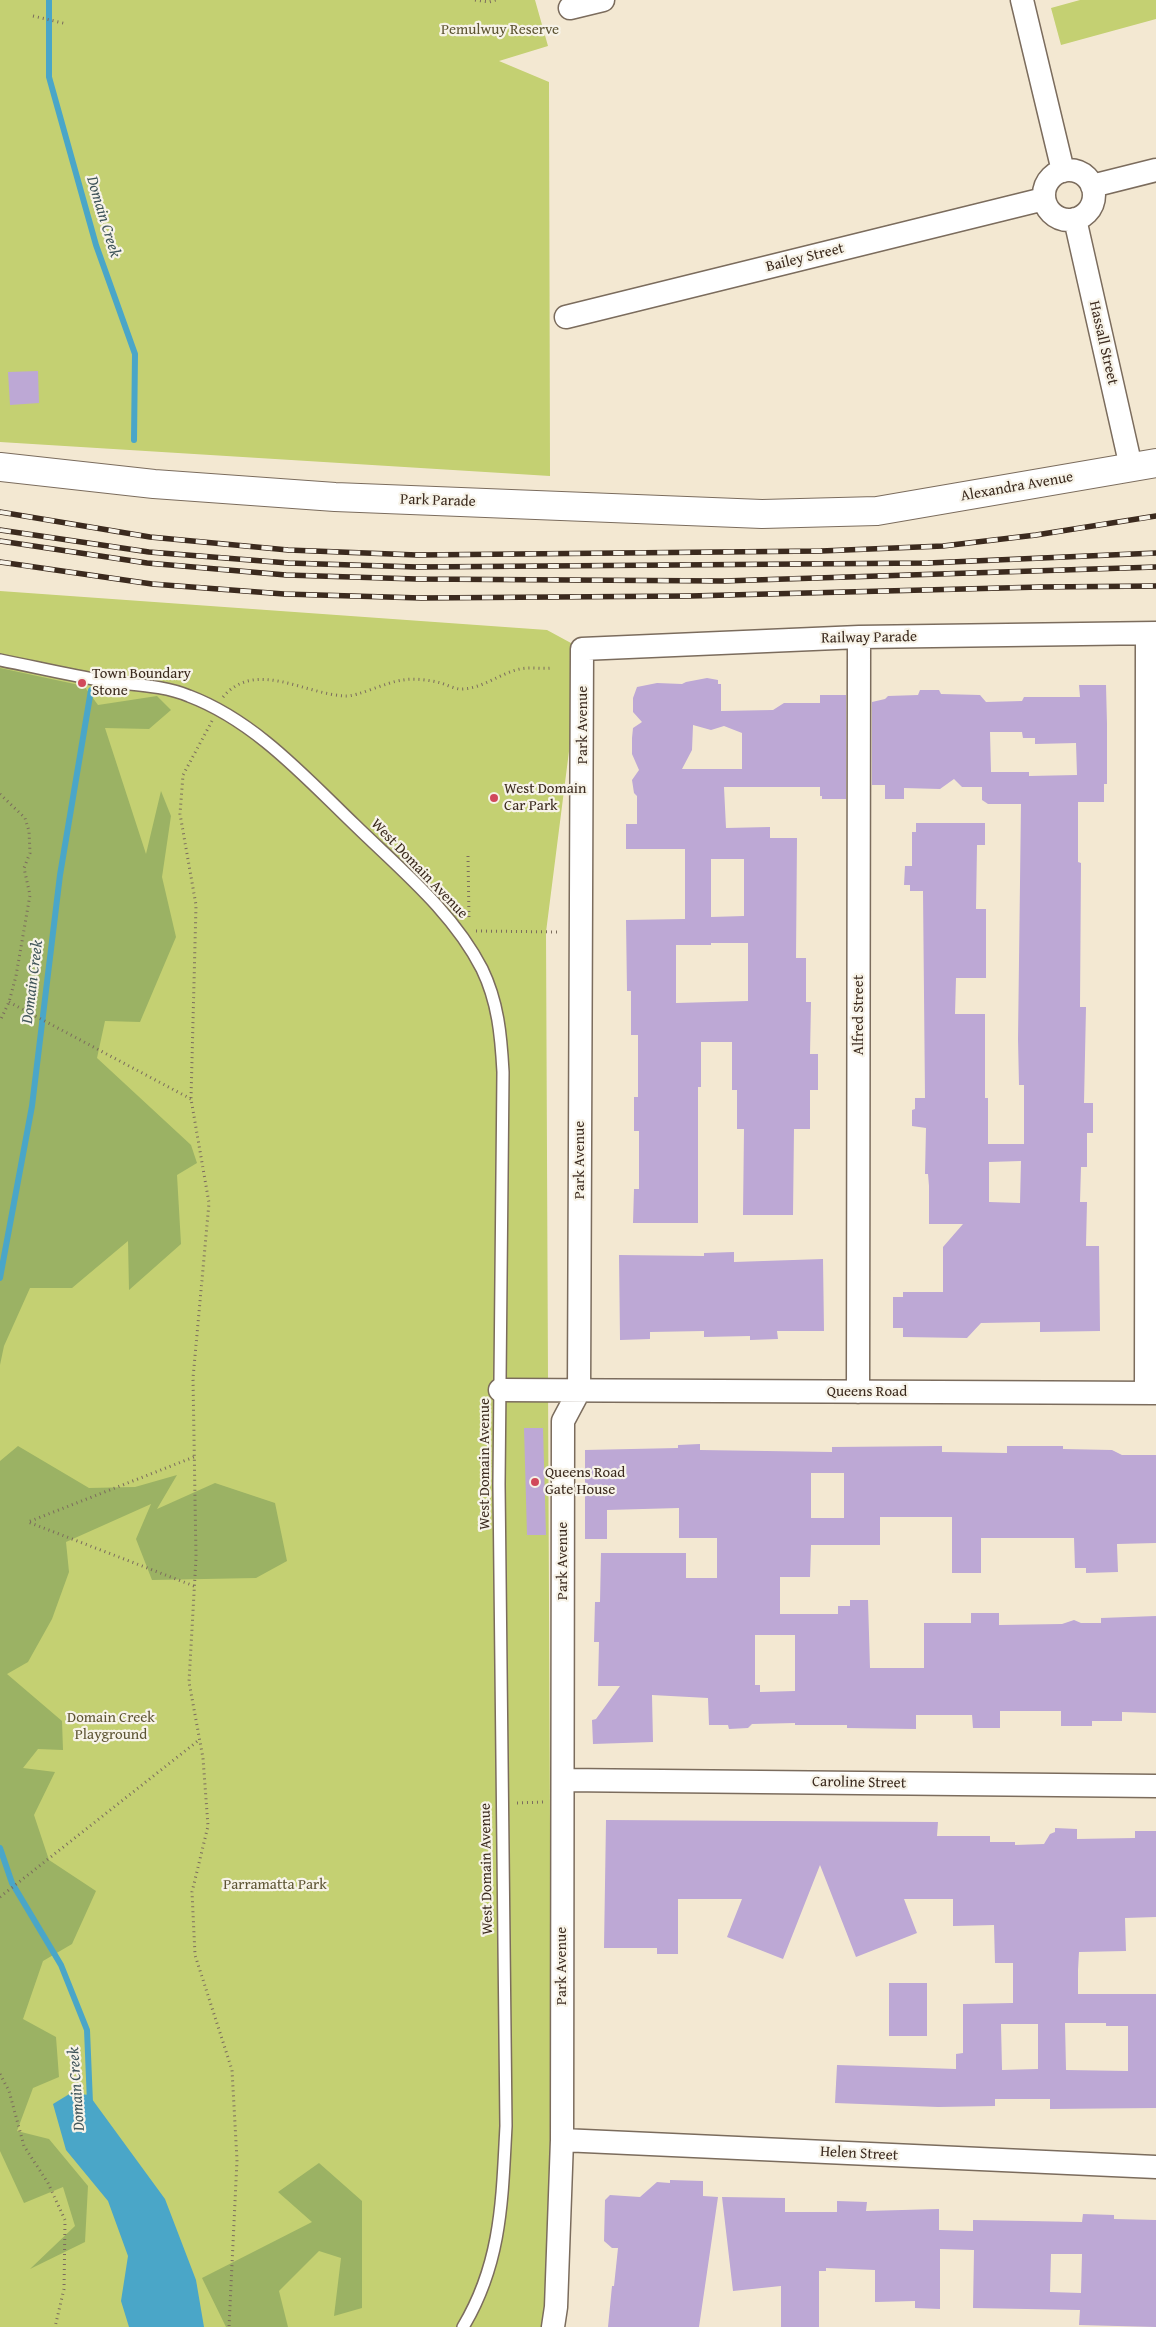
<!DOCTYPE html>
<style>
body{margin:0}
canvas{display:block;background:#f3e8d2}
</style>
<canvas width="1156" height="2327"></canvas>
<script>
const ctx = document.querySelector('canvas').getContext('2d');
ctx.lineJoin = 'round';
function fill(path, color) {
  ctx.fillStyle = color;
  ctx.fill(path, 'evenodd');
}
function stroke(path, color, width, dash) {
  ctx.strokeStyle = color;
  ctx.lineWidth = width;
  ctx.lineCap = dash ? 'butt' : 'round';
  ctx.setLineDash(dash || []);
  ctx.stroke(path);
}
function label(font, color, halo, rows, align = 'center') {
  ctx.font = font + ' "Gentium Book Plus",serif';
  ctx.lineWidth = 4.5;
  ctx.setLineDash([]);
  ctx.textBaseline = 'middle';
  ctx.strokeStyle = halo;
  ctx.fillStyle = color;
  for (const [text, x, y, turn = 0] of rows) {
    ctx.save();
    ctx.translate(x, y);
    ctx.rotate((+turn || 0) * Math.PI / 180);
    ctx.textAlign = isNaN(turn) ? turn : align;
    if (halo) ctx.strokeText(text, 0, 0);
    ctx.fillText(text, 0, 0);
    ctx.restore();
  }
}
const green = new Path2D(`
 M0 0H535L548 46 499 61 549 82 550 476 0 442Z
 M1080 0H1156V19L1061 45 1051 8Z
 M0 591 547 630 582 649 546 932 552 2272 541 2327H0Z`);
const forest = new Path2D(`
 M0 668 84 686 98 705 157 696 171 710 149 729 105 728 146 854 161 791 171 816 162 877 176 937 140 1022 105 1021 97 1058 191 1145 197 1163 177 1175 181 1244 129 1290 128 1241 72 1288H30L4 1346 0 1365Z
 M18 1446 89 1488 135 1487 177 1475 157 1509 215 1483 275 1503 287 1561 256 1578 152 1580 136 1539 151 1504 66 1542 69 1572 52 1619 28 1662 7 1674 62 1721 63 1750 38 1749 23 1768 55 1772 34 1815 49 1860 96 1891 72 1944 43 1961 23 2019 56 2037 59 2077 33 2088 17 2131 49 2139 88 2186 85 2242 30 2269 75 2226 63 2187 24 2203 0 2151V1461Z
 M319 2163 362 2201V2308L334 2316 341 2258 319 2251 279 2291 288 2327H226L202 2278 312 2222 278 2192Z`);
const water = new Path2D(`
 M71 2093 89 2095 165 2199 196 2280 204 2327H129L121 2301 128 2256 108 2201 66 2150 53 2104Z`);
const stream = new Path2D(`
 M49 0V77L96 245 135 354 134 440
 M0 1278 32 1106 60 875 91 690
 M0 1848 12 1883 61 1965 87 2030 90 2103`);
const building = new Path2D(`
 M38 371 39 403 10 405 8 372Z
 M707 678 718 680V684H721V711L773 710 784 703H820V695H846V799H822V796H820V787H724L726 828 770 827V838H797L796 958H806V1002H811L810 1054H818V1090H810V1129H794L793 1215H743L744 1129H737V1090H732V1042H701V1087H698V1223H633L634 1189H639V1131H634V1097H638V1035H631V991H627L626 920 685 919V849H626V824H637V796L634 793 632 780 639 770 632 754V738L633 728 642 722 633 712V698L637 687 657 683 682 684 686 682ZM693 725 711 730 724 726 742 733V769H682L692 750ZM711 859H744V916L711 917ZM711 943H748V1001L676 1003V945H711Z
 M1079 685H1106L1107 724V784H1104V802H1078V862L1081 863 1080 1007H1086L1084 1103H1093V1133H1087V1167H1081L1080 1202H1087L1086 1246H1099L1100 1331 1040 1332V1322L981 1323 967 1338 903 1337V1328H893V1297H903V1292H943V1247L963 1224H929V1186L928 1174H925L926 1128 912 1126V1110L915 1109V1098H925L923 891H910V885H904L905 866H912V832H916V823H985V845H977L976 909H986V978H956L955 1014H985V1098H988V1144H1024V1085H1019L1018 1039 1021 804H988L982 800V787H962L954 779 940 789 904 788V799H885V785H872V702L885 699 888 696 918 695 920 690H939L941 694 980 695 986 702 1022 701 1024 697H1080ZM990 732H1022L1023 738H1035V744L1076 743 1077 775 1029 776V772H991ZM1021 1161 1020 1203 989 1202V1162Z
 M734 1252V1262L823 1259 824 1331H777L778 1339 750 1340V1336L704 1337V1331L650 1332V1339L620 1340 619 1255 704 1256V1253Z
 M524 1428H543L546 1535H527Z
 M700 1444V1450L832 1452V1447L942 1446V1452L1007 1453V1446H1063V1449L1112 1450 1122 1455H1156V1543L1117 1544 1118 1572 1086 1573V1568H1075L1074 1538H981V1573H952V1517H880V1545H811L810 1577H780V1614H838V1606H850V1600H868L870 1668H924V1623H971V1613H999V1625L1062 1624 1074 1620 1081 1623H1101V1618L1156 1616V1713L1122 1712V1721H1092V1726H1061V1711H1000V1728H973L972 1715H916V1729L847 1728V1725H795V1723L752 1724 748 1728 729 1729 728 1725H709L708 1698 652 1695 653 1742 593 1744 592 1720 596 1719 620 1686H598L599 1642H594L595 1602H600L601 1553H686V1578H717V1538H679V1508L607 1510V1539H585V1450L678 1448V1445ZM811 1473H844V1518H811ZM755 1635H795V1691L760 1692V1685H755Z
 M606 1820 938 1822 937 1836H990V1842H1015V1845L1044 1844 1050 1834 1055 1832V1828L1077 1829V1839L1135 1838V1831H1156V1917L1125 1918 1126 1951 1079 1952 1078 1970V1994H1156V2108L1050 2109V2099H995V2106L938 2107 835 2103 837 2065 956 2069V2054L963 2053V2004L1013 2003V1963H995L994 1925 953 1926V1899H904L917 1933 856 1957 820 1865 783 1959 727 1937 742 1899H678V1954H657V1948H604ZM1065 2023H1106V2026H1128V2071L1066 2070ZM1001 2024H1038V2069L1002 2070Z
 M889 1983H927V2036H889Z
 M670 2180 703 2181V2196L718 2197 699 2327H608L612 2286H614L618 2248H612L604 2241 605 2200 610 2195 640 2197 657 2182 670 2183Z
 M722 2197 785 2198V2212H837V2201L867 2202 866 2211 939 2209V2230L973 2231V2220L1082 2222 1083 2214 1114 2215V2219L1156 2220V2327L1079 2325 1080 2310 973 2308 974 2250 940 2249V2309L915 2308V2301L875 2302V2270L826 2268V2271H819V2327H781V2286L733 2291ZM1051 2254H1082L1081 2293 1050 2292Z`);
const path = new Path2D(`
 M475 0 489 2 496 0
 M33 16 67 24
 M223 697C255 659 304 694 345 696 357 697 386 682 403 680 415 678 429 680 441 683 447 685 453 688 459 689 481 690 500 673 520 669 530 667 541 669 551 668
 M212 721 183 775 180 814 196 905 191 1099 209 1203 193 1378 196 1558 189 1682 203 1758 208 1826 192 1892 195 1955 232 2070 237 2160 229 2327
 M0 794 25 818 29 831 30 853 24 868 30 895 16 976 9 1002 0 1021
 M468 856 469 920
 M476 931 560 932
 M9 1002 191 1099
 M194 1586 28 1522 194 1457
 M517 1803 543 1802
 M0 1897 199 1740
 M0 2074 9 2091 24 2146 48 2183 65 2220 64 2289 55 2327`);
const service = new Path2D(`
 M0 660C35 667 69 675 104 681 132 685 163 685 189 696 255 721 305 777 355 825 400 869 453 912 482 969 498 1002 501 1035 503 1072L499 1484 506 2126C502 2199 502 2262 463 2327`);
const minor = new Path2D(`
 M1022 0 1063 171
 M570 8 603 0
 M1044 195a25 25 0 1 1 50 0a25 25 0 1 1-50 0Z
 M1092 186 1156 170
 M1075 219 1131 467
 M566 317 1044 199
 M500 1390 1156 1393
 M858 1392 859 637
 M1146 1393 1147 634
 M563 1780 1156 1786
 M562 2140 1156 2167
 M553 2327 556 2307 562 2140 563 1421 579 1391 582 649 859 637 1156 633`);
const tertiary = new Path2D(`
 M0 467 154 484 335 497 762 514 877 511 1156 463`);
const rail = new Path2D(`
 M0 512 150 537 288 550 417 555 821 551 943 546 1036 535 1156 516
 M0 530 149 552 288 563 417 567 928 563 1156 553
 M0 541 147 563 286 575 416 579 724 581 1156 567
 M0 562 152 584 284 594 421 598 690 596 1041 587 1156 586`);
const markers = [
 [82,683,5,"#d1495b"],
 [494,798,5,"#d1495b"],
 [535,1482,5,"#d1495b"]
];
const parkNames = [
 ["Pemulwuy Reserve",500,30],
 ["Domain Creek",111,1718],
 ["Playground",111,1735],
 ["Parramatta Park",275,1885]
];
const streetNames = [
 ["Bailey Street",805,258,-14],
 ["Hassall Street",1103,343,77],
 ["Alexandra Avenue",1017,487,-10],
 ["Park Parade",438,501,2],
 ["Railway Parade",869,638,-1],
 ["Park Avenue",583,725,-90],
 ["West Domain Avenue",419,869,46],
 ["Alfred Street",859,1015,-90],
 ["Park Avenue",580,1160,-90],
 ["Queens Road",867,1392],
 ["West Domain Avenue",485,1464,-90],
 ["Park Avenue",563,1561,-90],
 ["Caroline Street",859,1783,1],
 ["West Domain Avenue",487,1869,-91],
 ["Park Avenue",562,1966,-90],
 ["Helen Street",859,2154,3]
];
const poiNames = [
 ["Town Boundary",92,674],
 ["Stone",92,691],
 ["West Domain",504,789],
 ["Car Park",504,806],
 ["Queens Road",545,1473],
 ["Gate House",545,1490]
];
const waterNames = [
 ["Domain Creek",103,217,73],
 ["Domain Creek",33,982,-83],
 ["Domain Creek",77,2089,-94]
];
fill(green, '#c4d072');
fill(forest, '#9bb264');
fill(water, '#4aa6c8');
stroke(stream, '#4aa6c8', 6);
fill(building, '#bda8d5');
stroke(service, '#7b6c5d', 14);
stroke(minor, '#7b6c5d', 25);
stroke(tertiary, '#7b6c5d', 30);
stroke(path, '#7b6c5d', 3, [1, 4]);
stroke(service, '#fff', 11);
stroke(minor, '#fff', 22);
stroke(tertiary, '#fff', 28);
stroke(rail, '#3b2a1e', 5.5);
stroke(rail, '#f7f3e8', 4, [11]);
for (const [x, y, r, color] of markers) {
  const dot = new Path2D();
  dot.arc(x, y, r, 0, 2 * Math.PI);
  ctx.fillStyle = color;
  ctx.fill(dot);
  stroke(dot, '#f7f3e8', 2);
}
label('15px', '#5d5433', '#f7f3e8', parkNames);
label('15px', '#3b2a1e', '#f7f3e8', streetNames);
label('15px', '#3b2a1e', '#f7f3e8', poiNames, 'left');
label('italic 16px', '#40555a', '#f7f3e8', waterNames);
</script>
